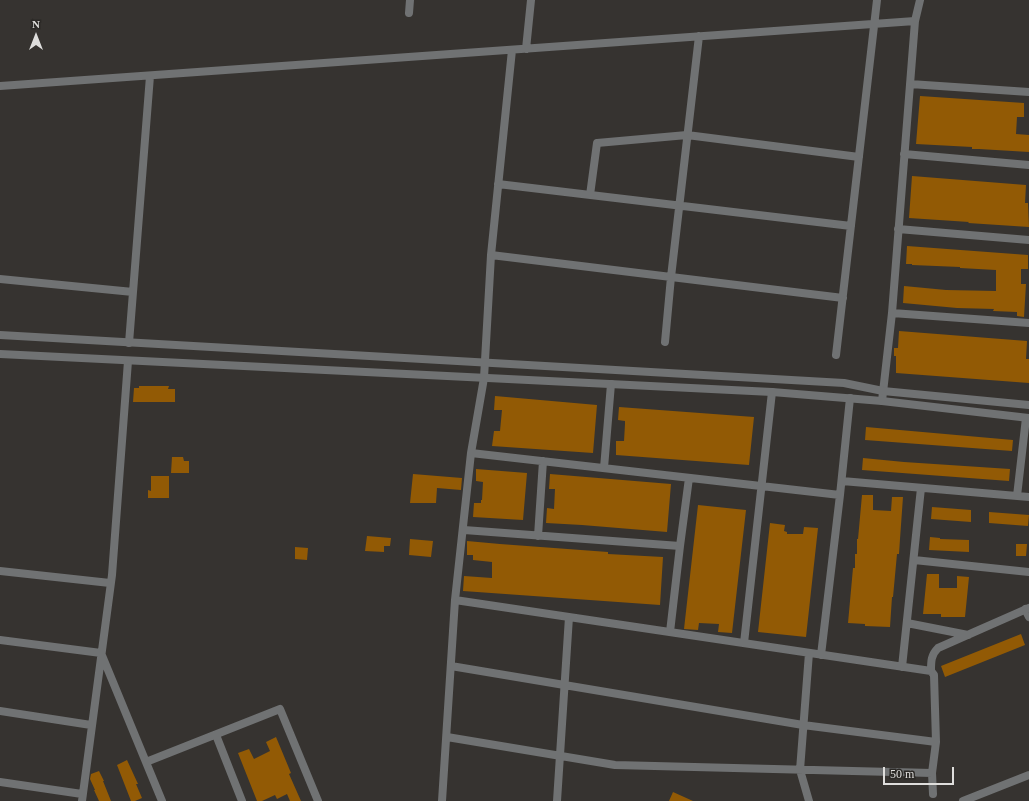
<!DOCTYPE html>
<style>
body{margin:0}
#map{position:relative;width:1029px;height:801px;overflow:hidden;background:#363330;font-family:"Times New Roman",serif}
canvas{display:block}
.north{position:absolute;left:16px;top:16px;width:40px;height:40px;-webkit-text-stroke:3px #2b2926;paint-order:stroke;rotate:0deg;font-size:11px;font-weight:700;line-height:16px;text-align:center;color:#dfdedc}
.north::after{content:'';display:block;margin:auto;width:14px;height:18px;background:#dfdedc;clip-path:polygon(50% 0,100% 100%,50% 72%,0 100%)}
.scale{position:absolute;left:883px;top:767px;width:71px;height:18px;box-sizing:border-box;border:2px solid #dfdedc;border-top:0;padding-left:5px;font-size:12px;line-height:14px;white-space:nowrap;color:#dfdedc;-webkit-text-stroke:3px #2b2926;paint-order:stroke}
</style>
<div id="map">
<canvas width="1029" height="801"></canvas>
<div class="north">N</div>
<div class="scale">50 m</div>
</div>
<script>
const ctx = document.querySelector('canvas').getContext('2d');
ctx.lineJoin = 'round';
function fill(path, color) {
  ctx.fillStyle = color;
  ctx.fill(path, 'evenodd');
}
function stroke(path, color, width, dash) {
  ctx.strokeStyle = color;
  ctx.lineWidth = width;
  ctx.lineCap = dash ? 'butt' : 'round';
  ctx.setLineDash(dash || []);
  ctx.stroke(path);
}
const building = new Path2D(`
 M920 96 1024 103V117H1017L1016 134 1029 135V152L979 149H972V147L916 144Z
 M912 176 1026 185 1025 203H1028L1029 227 968 223 969 222 909 218Z
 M907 246 1028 255V269H1021V284H1026L1024 317 1017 316V312L993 311 994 309 957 308 903 303 904 286 946 290 996 291V270L960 268V267L912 265V264H906Z
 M899 331 1027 341 1026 359H1029V383L896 373V356H894V348H898Z
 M139 386H169L168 389H175V402H133L134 388H139Z
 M495 396 597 405 593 453 492 446 494 431H500L502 410H494Z
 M619 407 754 417 749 465 616 455V441H624L625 424V421L618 420Z
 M866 427 1013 440 1012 451 865 440Z
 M172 457H183L184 461H189V473H171Z
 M863 458 904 462 1010 469 1009 481 862 470Z
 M476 469 527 473 523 520 473 517 474 503H481V500H482L483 482 476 481Z
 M413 474 462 478 461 490 437 488 436 503H410Z
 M550 474 671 484 667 532 582 525 546 523 547 508 554 509 555 489H549Z
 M151 476H169V498H148V490L151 491Z
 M862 495H873V510L891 511 892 497H903L900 539 899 554H897L893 597H892L890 627 865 626V624L848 623 853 568H855V554H857V539H858Z
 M698 505 746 510 732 633 718 632 719 624 699 623 698 630 684 629Z
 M932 507 971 510V522L931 519Z
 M989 512 1029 515 1028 526 989 523Z
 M770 523 785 525 784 531 787 532V534H803L804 527 818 528 806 637 758 632Z
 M367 536 391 538 390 546H384V552L365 551Z
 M930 537 940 538V539L969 540V552L929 550Z
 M410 539 433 541 431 557 409 555Z
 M467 541 500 544 608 552V554L663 557 660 605 463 591 464 576 492 578V562L473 560V555H467Z
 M1016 544H1027L1026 556H1016Z
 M295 547 308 548 307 560 295 559Z
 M927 574H939V588H957V576L969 577 965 617H941V614H923Z
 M1021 634 1025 645 945 677 941 666Z
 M276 737 291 773 289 774 301 801H290L287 794 277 799 275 795 262 801H257L238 753 249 749 254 759 270 751 266 742Z
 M127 760 138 784H136L142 798 135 801H131L117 765Z
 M99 771 104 781H103L111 801H99L94 790H95L90 779 91 774Z
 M673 792 693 801H669Z`);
const minor = new Path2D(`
 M409 13 410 0
 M526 49 531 0
 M910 84 1029 92
 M0 86 915 21
 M904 154 1029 165
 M498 184 851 226
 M590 195 597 143 687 135 859 157
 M898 229 1029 240
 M491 255 843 298
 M0 279 133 292
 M892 313 1029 323
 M665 342 671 277 699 36
 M129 343 150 76
 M836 355 877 0
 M882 401 892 313 915 21 920 0
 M471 453 840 495
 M604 468 611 384
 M842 481 1029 497
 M1017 496 1026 418
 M464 530 680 546 670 632
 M538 536 543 461
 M680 546 689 478
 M914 560 1029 572
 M0 571 110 583
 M455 600 931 671 934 675 936 742 932 773 933 794
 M1025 609 1029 617
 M907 623 968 635
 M0 640 101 653 162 801
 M744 643 772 392
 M821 655 840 495 850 398
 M451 666 803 725 936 742
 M902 667 921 488
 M931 671C931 661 931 655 938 648L1029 608
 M0 711 91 725
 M216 735 242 801
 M447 737 615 765 932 773
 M146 762 280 709 318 801
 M0 782 82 794
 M82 801 112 575 128 361
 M442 801 455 600 471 453 484 378 491 255 512 50
 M557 801 569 617
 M809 801 800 770 809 653
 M963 801 1029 775`);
const tertiary = new Path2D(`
 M0 335 844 383 883 391 1029 405
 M0 354 772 392 882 401 1029 418`);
fill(building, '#925a05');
stroke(minor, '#707273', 8);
stroke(tertiary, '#707273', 8);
</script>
